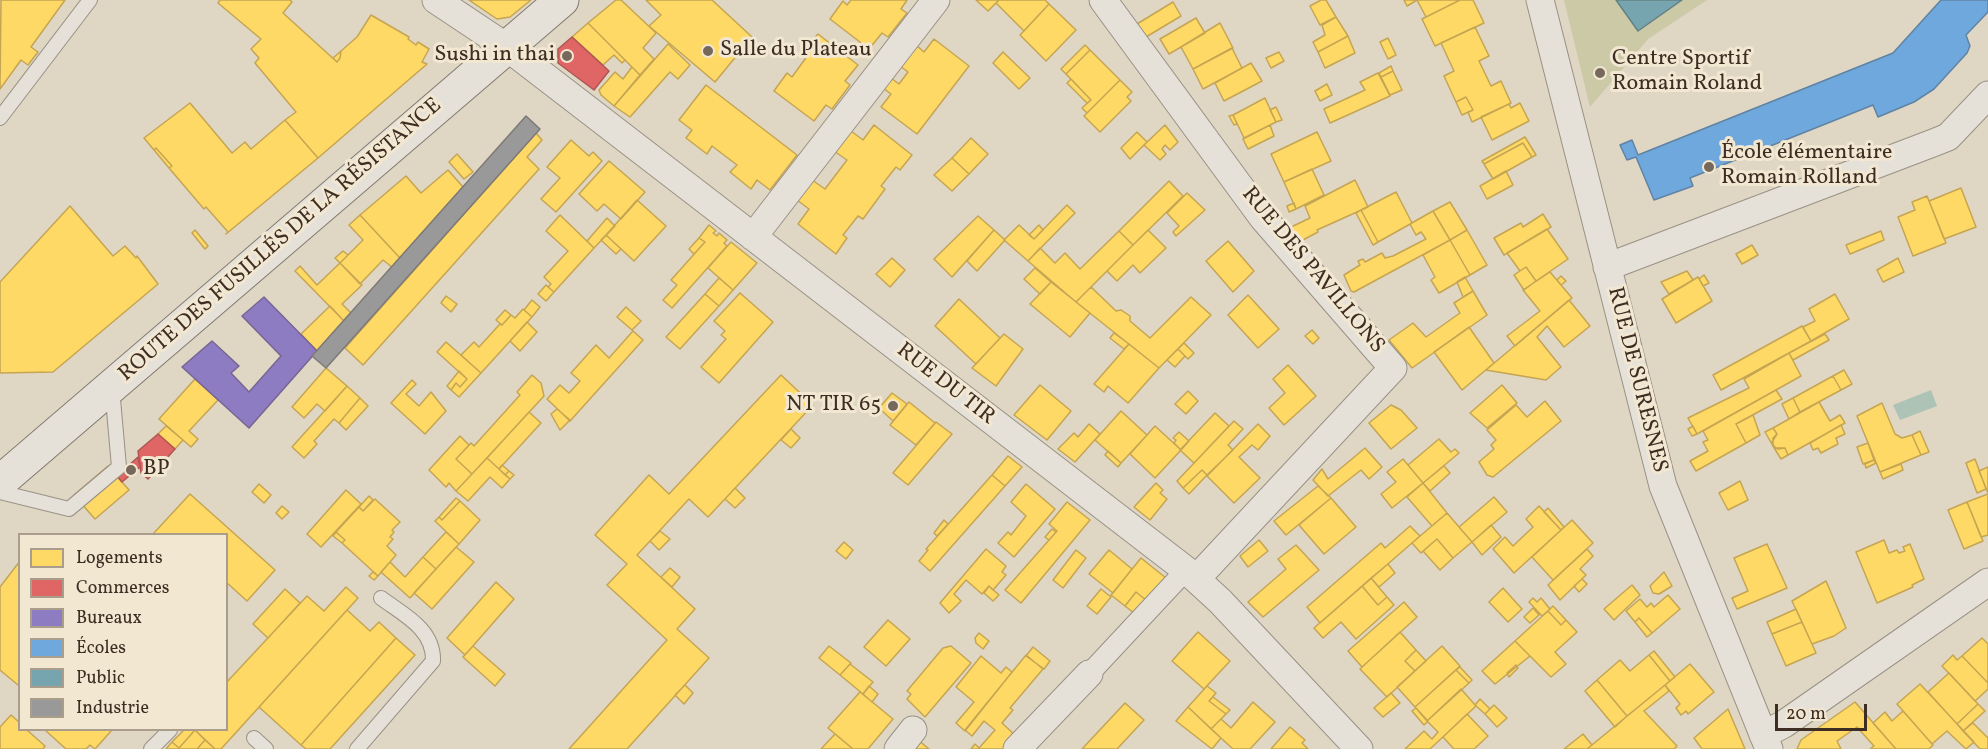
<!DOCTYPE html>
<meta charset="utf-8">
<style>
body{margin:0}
#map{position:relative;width:1988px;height:749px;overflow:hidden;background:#dfd6c4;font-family:Vollkorn,serif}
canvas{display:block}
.legend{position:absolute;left:18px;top:533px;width:210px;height:198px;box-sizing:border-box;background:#f2e7d1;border:2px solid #aa9d8b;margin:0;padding:8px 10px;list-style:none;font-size:18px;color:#3d2d23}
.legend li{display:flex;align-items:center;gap:12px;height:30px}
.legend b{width:30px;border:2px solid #aa9d8b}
.scale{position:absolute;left:1775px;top:704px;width:92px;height:27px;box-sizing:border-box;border:3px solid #3d2d23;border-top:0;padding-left:8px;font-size:18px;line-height:21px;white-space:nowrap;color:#3d2d23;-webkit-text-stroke:4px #f2e7d1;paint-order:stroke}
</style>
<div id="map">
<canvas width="1988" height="749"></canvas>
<ul class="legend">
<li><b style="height:16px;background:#ffd966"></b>Logements</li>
<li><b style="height:16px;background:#e06666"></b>Commerces</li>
<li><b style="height:16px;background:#8e7cc3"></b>Bureaux</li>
<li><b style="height:16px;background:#6fa8dc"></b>Écoles</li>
<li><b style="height:16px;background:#76a5af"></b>Public</li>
<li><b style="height:16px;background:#999"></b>Industrie</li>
</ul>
<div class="scale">20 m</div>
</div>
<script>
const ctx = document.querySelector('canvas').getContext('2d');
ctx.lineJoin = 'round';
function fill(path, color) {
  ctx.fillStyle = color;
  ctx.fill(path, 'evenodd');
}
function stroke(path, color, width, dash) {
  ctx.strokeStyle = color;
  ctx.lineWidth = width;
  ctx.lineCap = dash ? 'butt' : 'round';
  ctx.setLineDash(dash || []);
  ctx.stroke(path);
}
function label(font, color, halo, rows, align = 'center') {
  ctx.font = font + ' Vollkorn,serif';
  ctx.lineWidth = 6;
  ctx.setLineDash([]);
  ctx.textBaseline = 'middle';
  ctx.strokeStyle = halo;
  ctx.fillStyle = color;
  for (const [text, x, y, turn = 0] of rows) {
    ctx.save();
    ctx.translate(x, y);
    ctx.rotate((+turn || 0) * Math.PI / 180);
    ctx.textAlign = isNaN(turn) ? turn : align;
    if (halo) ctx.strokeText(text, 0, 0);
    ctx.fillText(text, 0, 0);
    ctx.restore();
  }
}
const green = new Path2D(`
 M1564 0H1707L1648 39 1590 107Z`);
const water = new Path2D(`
 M1931 390 1937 406 1900 420 1893 405Z`);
const homes = new Path2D(`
 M1 0H65L31 47 38 52 28 65 21 60 0 89Z
 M220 0H290L292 2 283 13 337 62 340 58 341 51 357 37 371 15 409 37 408 39 416 45 418 42 429 49 422 62 427 64 318 158 285 120 296 112 255 63 259 58 251 49 261 39 218 3Z
 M469 0H531L510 17 497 19Z
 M616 0H621L656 33 643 48 654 59 640 75 588 23Z
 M646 0H712L752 37 715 82 649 26 661 15Z
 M851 0H907L901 9 907 13 888 37 882 33 869 49 830 19 843 1 847 5Z
 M976 0H999L988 11Z
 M999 0H1045L1049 4 1024 31 996 3Z
 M1321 0H1326L1336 17 1320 25 1310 6Z
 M1404 0H1417L1407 6Z
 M1417 0H1460L1426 17Z
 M1460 0H1473L1484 23 1435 46 1422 19Z
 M1173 2 1181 16 1146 37 1137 24Z
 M1049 4 1076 30 1046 61 1020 35Z
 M1336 17 1348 36 1318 52 1313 42 1325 35 1322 25Z
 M1196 18 1205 33 1169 54 1160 39Z
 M588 23 625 60 622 63 614 55 603 65 572 37Z
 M1220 23 1233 48 1193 69 1181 47Z
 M1475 27 1489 56 1479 61 1491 86 1501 81 1511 103 1472 122 1468 112 1473 110 1466 97 1456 102 1444 76 1454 71 1441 43Z
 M818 34 858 65 845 81 850 85 832 109 826 105 814 121 774 91 787 73 792 77 808 55 804 51Z
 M1348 36 1355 53 1325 68 1318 52Z
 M1388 38 1396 55 1388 59 1380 42Z
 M934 39 969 66 917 134 881 107 891 94 883 88 891 78 899 84 908 72 900 66 916 45 924 52Z
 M668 44 690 65 678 79 670 72 630 117 614 106Z
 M1085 45 1090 50 1066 74 1061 69Z
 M1232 48 1242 68 1203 89 1193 69Z
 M1090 50 1120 80 1087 113 1082 108 1091 100 1066 74Z
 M341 51 340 58 337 62 333 58Z
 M1003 52 1030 78 1019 89 993 63Z
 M1279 52 1284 61 1271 68 1266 58Z
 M1251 63 1262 81 1224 101 1215 83Z
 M1391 66 1393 71 1381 77 1379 73Z
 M632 67 640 75 614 106 601 95 599 90 615 72 623 79Z
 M1393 71 1402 90 1390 95 1381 77Z
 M1378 73 1390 96 1330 123 1324 109 1365 90 1360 82Z
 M1071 79 1091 100 1087 103 1067 83Z
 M1120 80 1132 92 1127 97 1131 101 1100 132 1084 116Z
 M1327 84 1332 95 1320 101 1315 91Z
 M706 85 797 155 770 190 757 180 751 189 730 172 737 165 712 146 707 154 686 138 692 130 679 120Z
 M1466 97 1473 110 1462 115 1456 102Z
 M1265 98 1276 122 1244 138 1233 115Z
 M190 103 232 153 245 142 251 149 285 120 318 158 226 234 228 232 206 207 204 209 169 168 172 166 156 148 154 150 144 138Z
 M1520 103 1529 121 1492 140 1481 117 1509 104 1511 108Z
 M1276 107 1282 120 1276 122 1270 110Z
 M1233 115 1237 124 1234 125 1229 116Z
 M874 125 912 155 900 170 896 167 881 186 885 189 863 219 858 216 843 235 847 238 836 254 798 224 809 209 797 200 812 180 825 189 847 160 834 151 851 131 863 140Z
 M1165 125 1178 142 1170 150 1165 145 1162 149 1166 154 1160 160 1144 145Z
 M1270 125 1274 136 1248 149 1243 139Z
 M1137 132 1147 142 1130 159 1121 148Z
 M1317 132 1331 161 1284 182 1271 154Z
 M536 133 542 140 527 157 539 169 363 365 345 348Z
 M1525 137 1536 155 1532 157 1523 143 1484 164 1482 161Z
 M971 138 988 154 969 174 952 158Z
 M571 140 589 156 593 152 602 161 556 212 541 199 560 178 547 167Z
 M1523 143 1532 157 1493 179 1484 164Z
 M156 148 172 166 169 168 154 150Z
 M457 154 473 172 464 179 449 162Z
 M952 158 969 174 952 191 934 175Z
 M609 161 645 192 621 219 604 204 597 211 579 194Z
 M1312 169 1324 195 1296 209 1284 182Z
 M448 170 463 187 400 258 360 215 406 176 421 193Z
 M1506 171 1513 185 1487 199 1480 186Z
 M1355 180 1368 207 1317 230 1318 232 1301 241 1289 228 1310 218 1305 206Z
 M1169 181 1183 196 1133 245 1119 231Z
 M1961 188 1976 227 1944 239 1929 201Z
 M1396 192 1412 223 1378 242 1361 210Z
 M1187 193 1205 210 1176 236 1173 232 1179 226 1167 213Z
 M1927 196 1946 243 1913 256 1898 217 1915 210 1912 202Z
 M637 200 666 226 634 261 606 235Z
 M1450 202 1467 230 1450 240 1433 211Z
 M1294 203 1296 209 1289 212 1287 206Z
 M1067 205 1075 213 1028 261 1004 240 1019 225 1034 239Z
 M70 206 113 256 125 246 136 258 137 256 158 284 53 372 0 373V282Z
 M1361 210 1378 242 1373 245 1356 213Z
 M1433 211 1450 240 1354 292 1351 291 1344 275 1360 265 1358 261 1363 259 1365 262 1382 253 1385 258 1393 256 1426 239 1421 232 1416 235 1410 224Z
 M1543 214 1551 227 1504 255 1494 238 1521 223 1523 227Z
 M360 215 400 258 392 267 383 260 360 284 340 263 363 240 349 225Z
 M560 215 594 248 554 292 548 287 551 284 544 277 568 251 546 231Z
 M978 216 994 230 952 277 934 259Z
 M607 218 615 226 594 248 587 241Z
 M709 225 716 231 713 233 717 236 719 233 727 240 724 243 727 246 672 308 663 300 677 285 671 280 705 242 699 238Z
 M1039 225 1043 230 1034 239 1029 235Z
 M1547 229 1568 259 1536 281 1526 267 1520 271 1507 253Z
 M195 230 208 246 205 249 192 233Z
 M994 230 1005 240 977 271 967 261Z
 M1148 230 1166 248 1140 273 1133 265 1117 281 1107 271Z
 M1467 230 1487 265 1470 275 1450 240Z
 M1119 231 1133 245 1076 302 1028 261 1040 248 1055 263 1065 253 1080 269Z
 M1881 231 1884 240 1850 254 1846 245Z
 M606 235 621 249 616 254 601 240Z
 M699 238 705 242 694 254 689 249Z
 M1450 240 1470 275 1439 293 1431 280 1435 277 1423 255Z
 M1228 241 1254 271 1233 292 1206 261Z
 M731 242 757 263 733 290 708 268Z
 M1752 245 1758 255 1742 264 1736 254Z
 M343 251 348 255 340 263 335 258Z
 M892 258 905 270 890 287 876 274Z
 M1898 258 1904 272 1883 282 1877 270Z
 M340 263 362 285 342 304 351 313 344 321 295 271 300 266 317 285Z
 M1526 267 1536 281 1524 290 1514 275Z
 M1035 268 1051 282 1040 294 1024 279Z
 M1687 271 1693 280 1669 294 1661 282Z
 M1550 272 1572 298 1515 346 1507 336 1540 311 1523 290Z
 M1704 275 1709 283 1703 286 1699 279Z
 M1561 276 1566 281 1561 285 1557 280Z
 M1465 277 1473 291 1463 297 1457 282Z
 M1698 277 1712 301 1676 323 1662 299Z
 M719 278 733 290 719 306 705 294Z
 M1051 282 1090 313 1070 337 1030 304Z
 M546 285 554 292 546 301 538 294Z
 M1091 287 1116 311 1121 310 1130 316V321L1150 338 1191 297 1211 315 1159 368 1076 302Z
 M1473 291 1487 315 1412 368 1389 340 1413 323 1426 337 1460 313 1454 303Z
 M740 293 773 322 719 383 701 367 726 339 721 335 725 331 714 321Z
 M705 294 719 306 680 349 666 337Z
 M1835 294 1849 319 1811 341 1803 327 1815 321 1809 309Z
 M1248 295 1279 329 1258 348 1228 315Z
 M446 296 457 304 451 312 441 303Z
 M959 299 1000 338 976 364 935 326Z
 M532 300 540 307 532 317 524 310Z
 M1569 300 1590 326 1564 347 1547 326 1537 337 1561 367 1546 380 1486 370Z
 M330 306 344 321 317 351 301 334Z
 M626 307 641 321 632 330 617 317Z
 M523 309 532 317 481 373 461 355 474 342 479 347 500 324 502 325 511 315 515 318Z
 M505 310 511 315 502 325 496 320Z
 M527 322 537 332 520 351 510 341Z
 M1802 326 1811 341 1721 390 1713 375Z
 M1469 327 1494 363 1462 390 1434 352Z
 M1312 330 1319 338 1313 344 1305 336Z
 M633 331 643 340 570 421 547 399 560 385 569 393 580 381 571 373 596 345 609 358Z
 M1114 333 1129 344 1124 349 1110 338Z
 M1004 334 1023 349 996 386 972 368Z
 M1825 334 1829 340 1793 360 1789 353Z
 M446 342 481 373 459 397 451 390 456 383 460 387 467 379 437 352Z
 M1184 343 1194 353 1188 359 1178 349Z
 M1129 344 1159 368 1128 403 1108 386 1104 392 1094 384Z
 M1178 349 1185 356 1175 367 1167 360Z
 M1789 353 1801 376 1697 434 1688 418 1749 388 1744 379Z
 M1288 365 1316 396 1284 425 1269 408 1285 393 1273 379Z
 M326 368 347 386 325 411 317 404 304 418 292 407Z
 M1844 370 1852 384 1841 390 1833 376Z
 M459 371 467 379 460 387 456 383 451 390 447 386Z
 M532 375 541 383 544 396 472 474 456 459 471 443 474 446 520 395 517 392Z
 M781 375 813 405 708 517 689 499 637 555 695 609 677 629 709 658 627 749H569L667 640 607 585 627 564 595 535 649 475 669 494Z
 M1833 376 1841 390 1800 412 1793 398Z
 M195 379 218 400 189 431 198 439 191 447 159 419Z
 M412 380 416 384 406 394 419 406 431 392 446 411 425 434 391 403Z
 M1040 385 1071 411 1047 440 1014 415Z
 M1502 385 1517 403 1487 428 1470 413Z
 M347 386 360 398 339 423 334 419 314 441 317 444 304 458 292 447Z
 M1776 390 1782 399 1736 424 1746 443 1696 471 1690 461 1708 451 1703 442 1708 440 1703 431Z
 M1188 391 1198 401 1186 414 1175 404Z
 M892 393 907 404 893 421 879 408Z
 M360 398 368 406 346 430 339 423Z
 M1793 398 1800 412 1789 419 1782 404Z
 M1545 401 1561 421 1493 477 1487 475 1479 462 1494 449 1491 445 1496 440 1487 430 1516 405 1527 417Z
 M909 402 935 423 916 445 890 425Z
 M1819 402 1830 421 1840 415 1845 423 1788 455 1785 448H1775L1772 442 1777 434 1773 428Z
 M1882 403 1895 434 1902 438 1912 435 1921 455 1880 472 1857 416Z
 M1391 405 1401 410 1417 428 1391 449 1369 423Z
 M557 409 570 420 560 430 551 414Z
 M1121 411 1147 435 1121 463 1095 440Z
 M529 412 541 423 499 469 487 458Z
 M1215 413 1229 426 1194 463 1180 450Z
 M1753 415 1760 435 1746 443 1736 424Z
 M1234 421 1243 429 1228 445 1233 450 1207 475 1202 470 1183 488 1177 481Z
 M936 422 952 434 908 485 893 473Z
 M1089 424 1100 434 1075 462 1058 449 1074 433 1078 437Z
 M1258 424 1270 436 1258 450 1252 445 1239 457 1260 478 1234 503 1207 476Z
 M1841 425 1845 434 1836 438 1838 444 1821 453 1818 448 1813 450 1810 443Z
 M166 426 183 440 175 449 158 434Z
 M1155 426 1181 450 1155 478 1130 454Z
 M1693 426 1697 434 1692 436 1688 429Z
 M1773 428 1777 434 1773 438V446L1765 432Z
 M791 429 800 438 791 448 781 440Z
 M1920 431 1929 452 1921 455 1912 435Z
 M1179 432 1189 441 1181 450 1174 443 1176 440 1173 438Z
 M460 436 469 445 456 459 472 474 456 491 449 483 446 487 429 470Z
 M1439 439 1451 452 1455 449 1459 453 1423 483 1408 465Z
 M1868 443 1874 460 1863 464 1857 447Z
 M1773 446 1778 449 1785 448 1788 455 1781 459Z
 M1365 448 1382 467 1369 479 1361 470 1328 496 1313 480 1322 469 1328 479Z
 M1108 451 1121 463 1118 467 1105 455Z
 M1008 456 1022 467 1005 486 992 475Z
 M487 458 510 479 502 488 490 477 468 501 456 491Z
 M1403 459 1423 483 1392 508 1381 494 1396 482 1387 472Z
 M1975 459 1986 489 1977 493 1966 463Z
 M1874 460 1876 463 1866 468 1865 464Z
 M1901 464 1903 470 1883 479 1880 472Z
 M502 465 509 471 505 475 499 469Z
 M108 466 129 490 95 519 74 495Z
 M1444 466 1450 473 1430 491 1423 483Z
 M1988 467V493L1979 471Z
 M1202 470 1207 475 1189 494 1183 488Z
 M509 471 514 475 510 479 505 475Z
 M992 475 1005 486 930 571 919 561 928 550 926 549Z
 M1740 481 1748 500 1728 510 1719 493Z
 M1156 483 1163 490 1160 493 1167 499 1150 520 1134 507Z
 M1423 483 1447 513 1432 526 1407 497Z
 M259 484 271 495 264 503 252 492Z
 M1026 484 1055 509 1014 557 998 543 1008 532 1011 535 1026 516 1011 502Z
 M1318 486 1331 498 1286 535 1274 521Z
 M735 488 745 498 735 508 725 499Z
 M346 490 361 504 321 547 307 534Z
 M190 494 275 570 247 601 226 582V534H153Z
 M1988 494V535L1981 537 1967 502Z
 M369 496 373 500 363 511 359 507Z
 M1494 497 1507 512 1472 542 1459 527Z
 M456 498 460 501 442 520 439 517Z
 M1331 498 1356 527 1324 554 1299 525Z
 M375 499 400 522 392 530 394 532 390 537 393 539 387 546 396 555 378 576 342 543 345 540 336 532 359 507 363 511Z
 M460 501 480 520 459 544 435 521 439 517 442 520Z
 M1067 502 1090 520 1021 603 1005 590 1057 531 1049 524Z
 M1967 502 1983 541 1964 549 1948 510Z
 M282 506 289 512 282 519 276 513Z
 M1539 506 1561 530 1514 573 1493 549 1505 537 1513 546 1533 527 1526 519Z
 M1548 508 1564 527 1561 530 1544 512Z
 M1447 513 1472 542 1453 558 1437 539 1421 553 1412 543Z
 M944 520 948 524 937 536 934 533Z
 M1572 520 1593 543 1553 580 1532 557Z
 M1491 525 1501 537 1482 555 1472 542Z
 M1410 526 1420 536 1320 623 1307 607 1381 543 1385 548Z
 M1052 529 1056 532 1049 540 1045 537Z
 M660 531 670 539 659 550 650 541Z
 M336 532 345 540 342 543 333 536Z
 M446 532 459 544 436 569 423 557Z
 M1437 539 1453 558 1440 570 1423 551Z
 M1259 540 1268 551 1248 567 1240 556Z
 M1884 540 1889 553 1897 550 1899 553 1905 551 1903 547 1910 544 1924 579 1912 585 1913 587 1877 603 1856 552Z
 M844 542 853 550 846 559 836 551Z
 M1767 544 1787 588 1737 609 1732 598 1748 591 1734 558Z
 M1296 545 1319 570 1263 617 1248 602 1286 569 1278 559Z
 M456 547 474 562 432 609 414 593Z
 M986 549 1006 566 1002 572 1006 575 993 590 989 586 982 594 966 580 954 594 961 601 949 613 940 603Z
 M1587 549 1593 556 1580 569 1586 575 1560 600 1548 585Z
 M1076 550 1086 558 1063 588 1053 580Z
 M1109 550 1132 569 1113 593 1089 574Z
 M423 557 436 569 410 598 381 572 390 562 405 577Z
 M1141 558 1166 578 1146 600 1136 592 1125 606 1111 595Z
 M20 561V684L18 685 0 670V587Z
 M1388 564 1395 573 1379 587 1371 578Z
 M670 568 680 577 672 587 661 577Z
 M373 572 378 576 374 580 369 576Z
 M1664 572 1672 586 1659 594 1653 593 1650 586Z
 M1371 578 1387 597 1378 605 1362 586Z
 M1582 579 1587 584 1579 592 1574 586Z
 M1826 581 1846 628 1834 636 1812 644 1792 601Z
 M496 582 514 599 465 655 447 638Z
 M1632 585 1640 595 1614 620 1604 609Z
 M989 586 999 595 993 601 984 593Z
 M1362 586 1378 605 1387 597 1394 605 1356 639 1341 622 1323 638 1314 628Z
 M346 587 358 598 221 749H215L195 730 179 748 172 742 184 730H226V683L307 596 324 611Z
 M1503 588 1522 609 1508 622 1489 602Z
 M285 589 300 603 268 638 253 624Z
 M1101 589 1111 597 1097 614 1087 606Z
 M1136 592 1146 600 1134 613 1125 606Z
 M1668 595 1680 609 1652 633 1639 618 1635 622 1626 611 1640 599 1647 607 1651 603 1654 607Z
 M1533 598 1537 602 1541 598 1550 609 1542 616 1529 602Z
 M1404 602 1417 617 1362 667 1348 651Z
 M1553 606 1566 620 1561 625 1548 611Z
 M1533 608 1539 615 1530 623 1524 617Z
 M1796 609 1802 622 1772 634 1767 622Z
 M347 610 370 631 379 622 396 638 301 745 259 707Z
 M1548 611 1561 625 1566 620 1577 632 1555 652 1566 664 1551 677 1515 641Z
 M1639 618 1652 633 1647 637 1635 622Z
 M888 620 910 639 886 666 864 647Z
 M1802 622 1816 653 1786 666 1772 634Z
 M1198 632 1230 661 1204 689 1172 661Z
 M1400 632 1416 650 1405 661 1415 671 1387 697 1360 669Z
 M979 633 989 641 983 649 976 643 975 638Z
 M396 638 415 655 330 749H306L301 745Z
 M1982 638 1988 644V683L1962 656Z
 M1515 641 1530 656 1495 684 1482 671Z
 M473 646 505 674 495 686 463 657Z
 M829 646 851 663 840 675 819 658Z
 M951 646 971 663 925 717 907 699 911 694 907 691 943 648Z
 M1442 646 1460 666 1415 707 1397 687Z
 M1033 647 1050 661 1044 669 1026 656Z
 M1416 650 1426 661 1415 671 1405 661Z
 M1654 651 1675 677 1670 681 1649 655Z
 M1026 655 1043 669 1010 708 1013 710 1002 723 1017 737 1006 749H971L975 744 979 748 995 730 984 721 972 736 965 730Z
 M1649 655 1670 681 1627 716 1597 680 1620 660 1630 671Z
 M1953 655 1957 660 1962 656 1988 683V689L1975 701 1942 666Z
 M981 656 1001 673 1006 667 1012 672 965 731 956 723 974 702 956 687Z
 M850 664 873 682 863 694 840 675Z
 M1690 664 1714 692 1688 714 1686 711 1681 715 1676 708 1680 704 1665 685Z
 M1516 665 1518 668 1509 677 1507 673Z
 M1460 667 1472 680 1469 683 1456 670Z
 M1456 670 1469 683 1427 721 1415 707Z
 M1949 673 1978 704 1957 724 1928 692Z
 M1597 680 1627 716 1615 727 1585 691Z
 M1920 684 1974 742 1966 749 1947 731 1932 744 1897 704Z
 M685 685 693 693 684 704 675 695Z
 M1665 685 1669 691 1644 711 1677 746 1674 749H1587Z
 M869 686 878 694 872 702 863 694Z
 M1207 686 1216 693 1209 701 1226 714 1211 729 1188 707Z
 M1461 689 1476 706 1430 749H1405L1424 731 1432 739 1438 732 1427 721Z
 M860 692 893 719 868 749H853L828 728Z
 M1391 693 1400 703 1383 717 1374 708Z
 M1213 697 1230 710 1226 714 1209 701Z
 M1480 699 1490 709 1485 714 1475 705Z
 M1253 702 1275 722 1250 749H1233L1211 729 1221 719 1231 728Z
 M1855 702 1896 749H1870L1874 746 1857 727 1837 741 1841 749H1797L1801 740Z
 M1125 703 1144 720 1117 749H1082Z
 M1978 704 1985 711 1963 731 1957 724Z
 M1494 705 1507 718 1497 727 1485 714Z
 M1188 707 1221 738 1212 749 1176 721Z
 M1416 708 1428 721 1424 725 1412 711Z
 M1728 709 1745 749H1702L1694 738Z
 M1903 711 1933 745 1929 749H1896L1873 723 1885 712 1892 721Z
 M1467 714 1488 736 1474 749H1454L1443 737Z
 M11 715 20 723V730H27L45 746 43 749H0V727Z
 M1973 723 1988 738V749H1980L1963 731Z
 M1290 727 1305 740 1302 743 1308 749H1271Z
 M45 730H112L95 749 90 745 86 749H66Z
 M195 730 205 740 197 749H166L172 742 179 748Z
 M835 734 853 749H821Z
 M1583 734 1592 745 1587 749H1564Z
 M917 739 929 749H910Z
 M205 740 215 749H197Z`);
const shops = new Path2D(`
 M572 37 609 71 594 90 558 63V49Z
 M158 434 175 449 148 479 141 473 138 451Z
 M138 457 140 467 122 482 117 476Z`);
const offices = new Path2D(`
 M264 297 317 351 249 428 182 367 212 341 239 366 231 373 249 392 281 356 242 316Z`);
const schools = new Path2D(`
 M1941 0H1988V12L1966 35 1970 46 1967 53 1934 89 1914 102 1878 117 1873 105 1690 178 1693 186 1654 200 1636 157 1627 160 1620 145 1632 140 1638 155 1893 53Z`);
const public = new Path2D(`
 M1616 0H1682L1638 31Z`);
const industry = new Path2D(`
 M526 116 540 129 326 368 312 356Z`);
const service = new Path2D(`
 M0 118 90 0
 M0 492 69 509 119 467 112 388
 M254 738 266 749
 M151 749 170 730
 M357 749 433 661C434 629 404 615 381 598`);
const pedestrian = new Path2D(`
 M1089 674 1186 570`);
const minor = new Path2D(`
 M436 0 508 48 1186 570 1220 601 1359 749
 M1103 0 1263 218 1393 368 1196 579
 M1540 0 1663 486 1769 749
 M753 237 936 0
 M1607 267 1933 143 1948 137 1988 95
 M1763 735 1784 724 1988 582
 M898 749 913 730
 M1017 749 1089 674`);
const secondary = new Path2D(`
 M0 482 562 0`);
const markers = [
 [708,51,6,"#76685b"],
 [567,56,6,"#76685b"],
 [1600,73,6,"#76685b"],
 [1709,167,6,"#76685b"],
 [893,406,6,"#76685b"],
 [131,470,6,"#76685b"]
];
const poiNames = [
 ["Salle du Plateau",720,51],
 ["Sushi in thai",555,56,"right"],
 ["Centre Sportif",1612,60],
 ["Romain Roland",1612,85],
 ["École élémentaire",1721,154],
 ["Romain Rolland",1721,179],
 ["NT TIR 65",881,406,"right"],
 ["BP",143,470]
];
const streetNames = [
 ["ROUTE DES FUSILLÉS DE LA RÉSISTANCE",281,241,-41],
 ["RUE DES PAVILLONS",1312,271,50],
 ["RUE DE SURESNES",1636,380,76],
 ["RUE DU TIR",945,385,38]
];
fill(green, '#cbc9a6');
fill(water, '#adc3b5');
fill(homes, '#ffd966');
stroke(homes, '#c5a552', 1.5);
fill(shops, '#e06666');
stroke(shops, '#af5552', 1.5);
fill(offices, '#8e7cc3');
stroke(offices, '#766493', 1.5);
fill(schools, '#6fa8dc');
stroke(schools, '#6083a4', 1.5);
fill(public, '#76a5af');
stroke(public, '#658185', 1.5);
fill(industry, '#999');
stroke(industry, '#7d7976', 1.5);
stroke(service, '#989185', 16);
stroke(pedestrian, '#989185', 22);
stroke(minor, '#989185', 29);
stroke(secondary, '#827a70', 35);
stroke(service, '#e6e1d8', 14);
stroke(pedestrian, '#e6e1d8', 20);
stroke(minor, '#e6e1d8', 27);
stroke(secondary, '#e6e1d8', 33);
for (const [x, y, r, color] of markers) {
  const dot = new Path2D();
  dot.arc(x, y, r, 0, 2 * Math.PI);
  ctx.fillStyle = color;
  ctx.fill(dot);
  stroke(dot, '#f2e7d1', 2);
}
label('22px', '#3d2d23', '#f2e7d1', poiNames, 'left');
label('22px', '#3d2d23', '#f2e7d1', streetNames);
</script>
